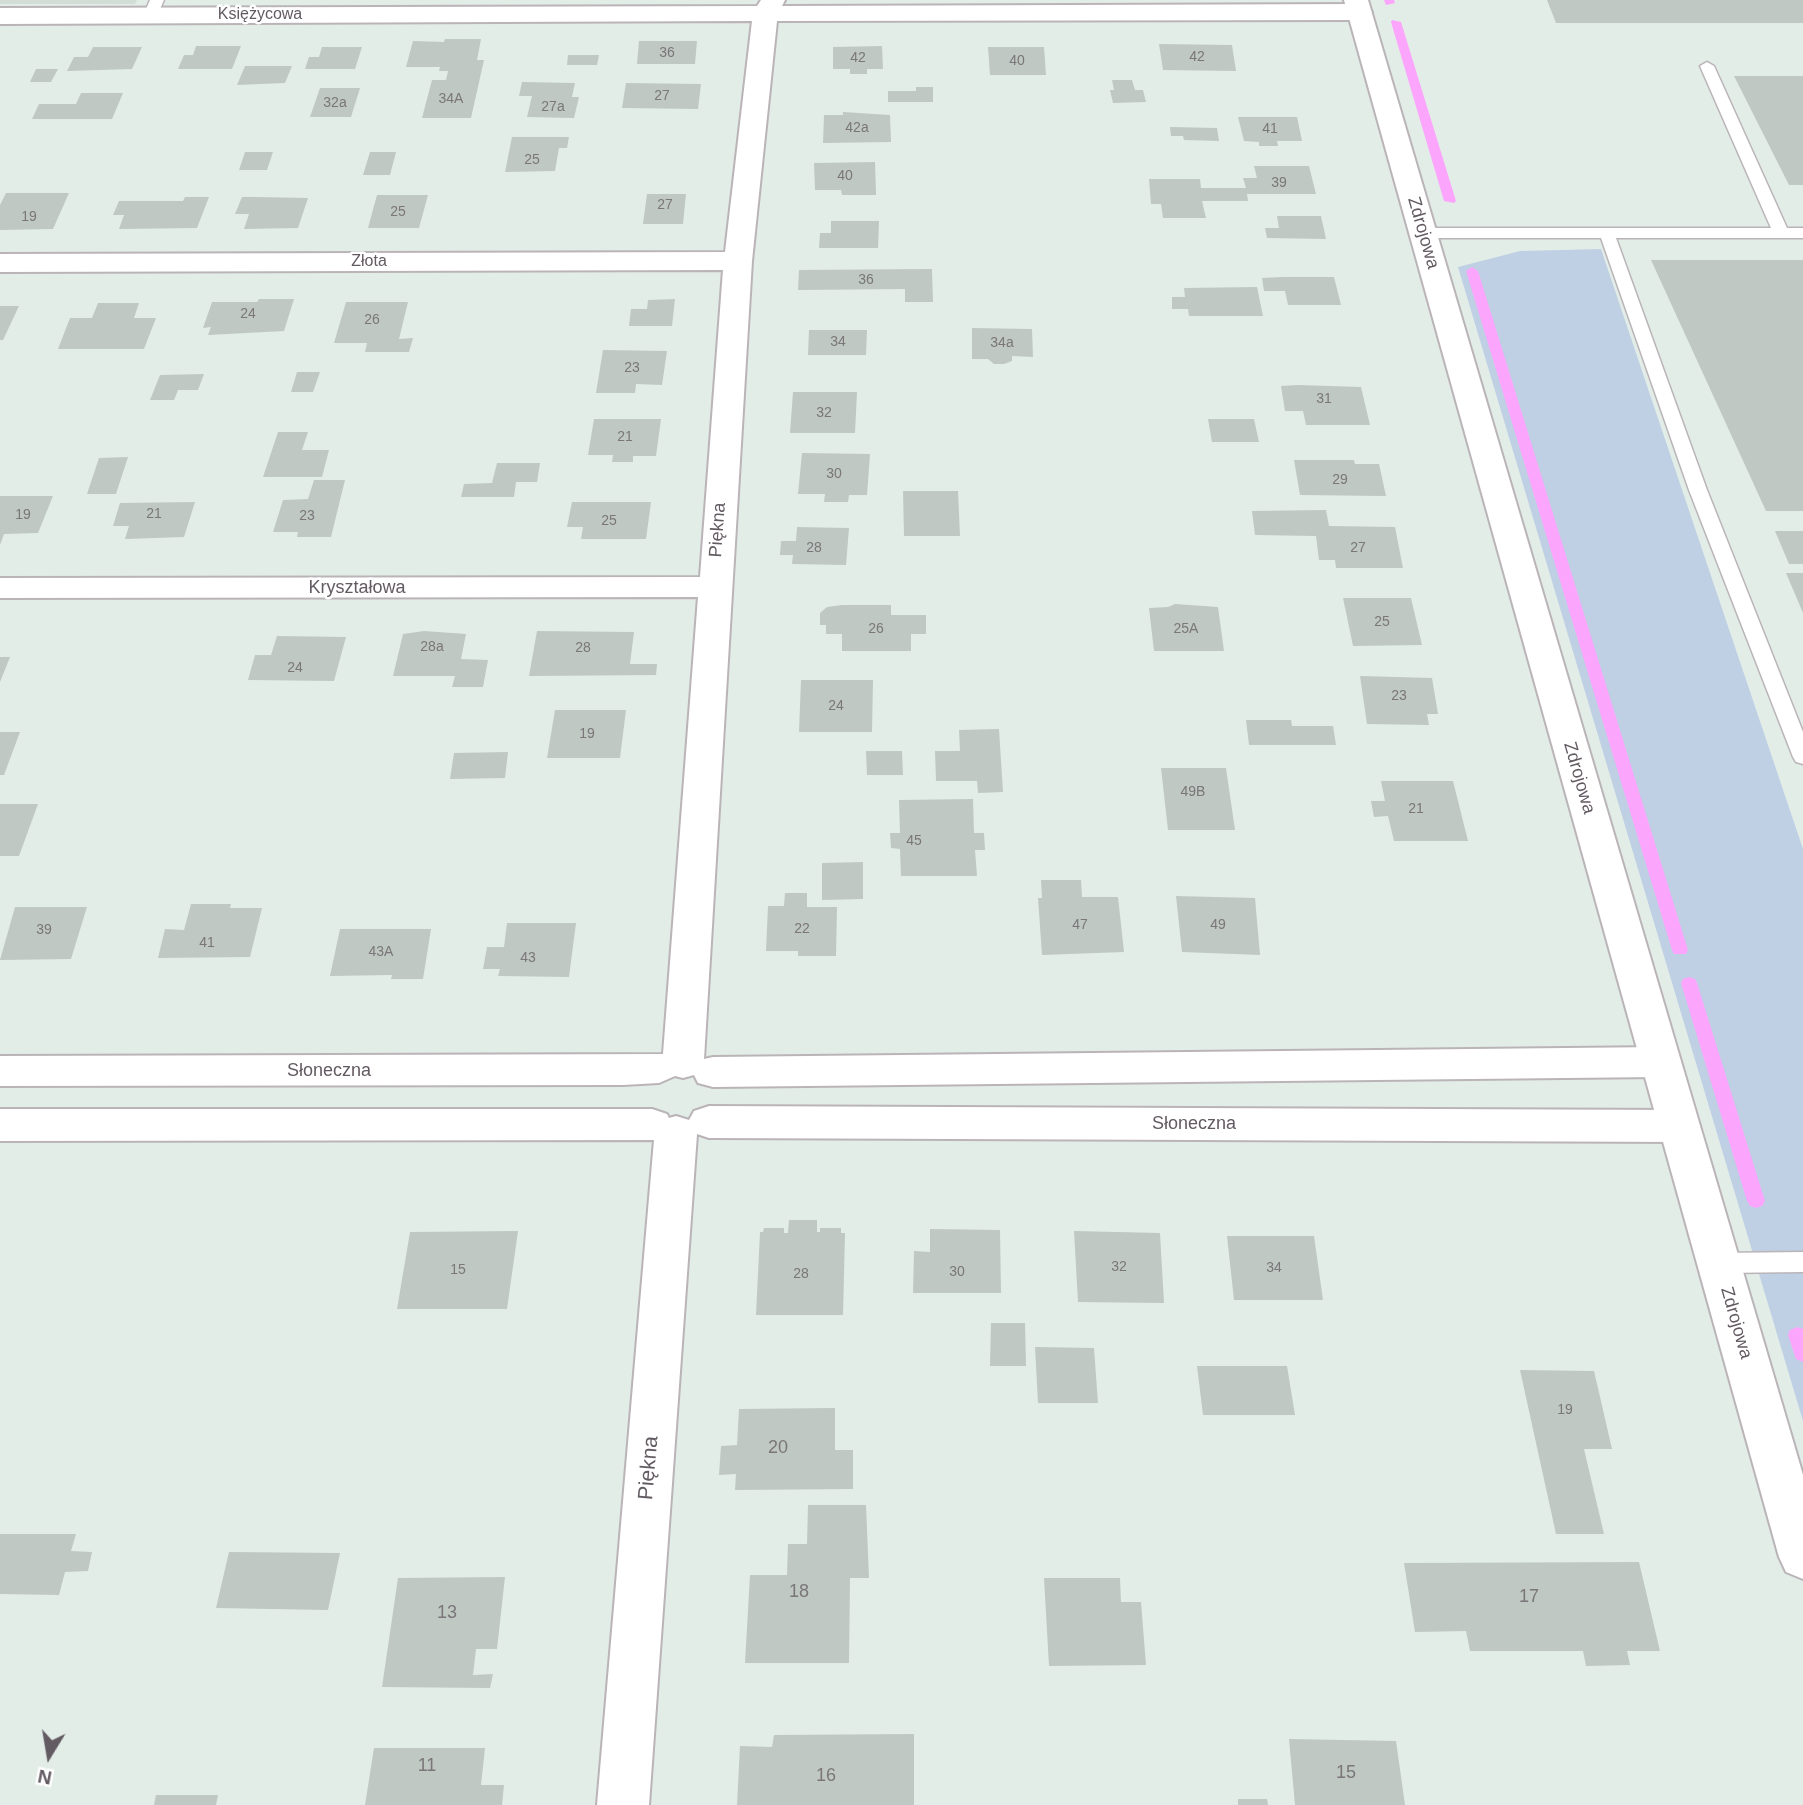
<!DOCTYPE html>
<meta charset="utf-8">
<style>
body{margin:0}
#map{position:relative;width:1803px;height:1805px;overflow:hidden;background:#e3ede7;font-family:Arial,sans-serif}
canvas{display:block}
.north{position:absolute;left:14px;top:1721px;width:70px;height:70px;-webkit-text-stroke:5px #fff;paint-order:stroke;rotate:191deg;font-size:19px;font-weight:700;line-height:28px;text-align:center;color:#635b62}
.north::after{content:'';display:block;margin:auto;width:24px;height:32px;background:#635b62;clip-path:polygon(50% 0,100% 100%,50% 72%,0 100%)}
</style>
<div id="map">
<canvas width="1803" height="1805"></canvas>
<div class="north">N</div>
</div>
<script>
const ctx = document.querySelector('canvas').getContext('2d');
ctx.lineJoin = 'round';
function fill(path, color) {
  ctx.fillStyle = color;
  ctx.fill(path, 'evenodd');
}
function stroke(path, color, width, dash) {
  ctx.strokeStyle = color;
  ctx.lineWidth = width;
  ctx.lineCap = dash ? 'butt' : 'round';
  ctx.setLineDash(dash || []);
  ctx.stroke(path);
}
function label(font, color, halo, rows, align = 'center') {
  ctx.font = font + ' Arial,sans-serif';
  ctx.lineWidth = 5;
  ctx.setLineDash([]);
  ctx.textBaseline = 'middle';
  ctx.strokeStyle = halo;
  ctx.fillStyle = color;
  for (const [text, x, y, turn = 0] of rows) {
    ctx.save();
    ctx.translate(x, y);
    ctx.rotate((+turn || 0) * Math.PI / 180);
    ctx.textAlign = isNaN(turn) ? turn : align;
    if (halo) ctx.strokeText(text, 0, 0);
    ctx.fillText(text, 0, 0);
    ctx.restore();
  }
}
const education = new Path2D(`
 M0 0H137L135 4H0Z`);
const green = new Path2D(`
 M1601 249 1803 849V1421L1458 267 1520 251Z`);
const stream = new Path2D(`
 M1384 0H1394L1395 3 1386 5Z
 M1392 20 1401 22 1456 201 1454 203 1444 201 1391 22Z
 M1472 267 1478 271 1688 950 1686 954H1674L1672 950 1466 271Z
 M1689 977 1695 979 1697 983 1765 1201 1762 1206 1756 1208 1750 1206 1747 1201 1681 983 1683 979Z
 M1797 1327 1803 1329V1362L1796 1359 1788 1335 1790 1330Z`);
const building = new Path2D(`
 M1547 0H1803V23H1556Z
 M445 39H481L477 60H484L471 118H422L432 80H446L448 71H439L440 67H406L413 41 444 42Z
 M639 41H697L695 64H637Z
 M1159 44 1232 45 1236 71 1163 70Z
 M196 46H241L232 69H178L184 55H193Z
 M882 46 883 69H867V74H850V69H833V47Z
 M93 47H142L132 69 67 71 74 57H88Z
 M322 47H362L355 69H305L309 57H319Z
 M988 47H1044L1046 75H990Z
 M568 55H599L597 65H567Z
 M245 66H292L285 83 237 85Z
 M36 69H58L51 82H30Z
 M1734 76H1803V185H1789Z
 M1112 80H1132L1135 90H1143L1146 102 1113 103 1110 90H1114Z
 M522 82 575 83 572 97H579L574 118 527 117 532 96H519Z
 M626 83 701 84 698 109 622 108Z
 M916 87H933V102H888V91H916Z
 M320 88H360L351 117H310Z
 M81 93H123L112 119H32L39 104H76Z
 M843 112 890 115 891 142 823 143 824 115H843Z
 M1238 117H1297L1302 141H1277L1278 146H1259V142L1244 141Z
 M1170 127 1217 128 1219 141 1184 140 1183 136H1171Z
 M512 137H569L567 148H559L555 171 505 172Z
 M245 152H273L267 170H239Z
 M370 152H396L390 175H363Z
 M875 162 876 195H842L841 190H815L814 163Z
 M1254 166H1309L1316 194H1247L1248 201H1202L1206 218H1163L1161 204H1151L1149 179H1200L1201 188H1246L1243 178H1257Z
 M6 193H69L53 229 0 230V205Z
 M647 194H686L683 224H643Z
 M377 195H428L419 228H368Z
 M185 197H209L197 228 119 229 124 215H113L119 201H183Z
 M242 197H255L308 198 298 228 244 229 249 214H235Z
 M1277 216H1321L1326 239 1267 238 1265 228H1279Z
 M831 221H879L878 248H819L820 233H831Z
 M1651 260H1803V511H1766Z
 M932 269 933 302H905V289L798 290 799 270Z
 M1282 277H1334L1341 305H1288L1285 291H1264L1262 278Z
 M1257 287 1263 316H1189L1188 309H1172V297H1185L1184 288Z
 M259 299H294L284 331 208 335 211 327 203 328 212 302H257Z
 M675 299 672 326H629L631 309H647L648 300Z
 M346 302H408L399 339 413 338 409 352H365L367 343H334Z
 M98 303H139L134 318H156L144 349H58L70 318H92Z
 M0 306H19L3 340H0Z
 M972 328 1032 329 1033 357 1012 356V361L1004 364H994L988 359H972Z
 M809 330H867L866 355H808Z
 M603 350 667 351 662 385 636 384 635 393H596Z
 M297 372H320L313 392H291Z
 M204 374 198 390H178L174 400H150L160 375Z
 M1298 385 1361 387 1370 425H1306L1303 411H1285L1281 386Z
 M793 392H857L855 433H790Z
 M594 419H661L656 456H633V462H612L613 455H588Z
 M1208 419H1254L1259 442H1212Z
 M278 432H308L302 450H329L322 477H263Z
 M802 453 870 454 867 495H849L848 502H824L825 494H798Z
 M128 457 116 494H87L99 458Z
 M1294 460H1354L1355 464H1379L1386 496 1300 495Z
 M497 463H540L537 482H516L514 497H461L464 484 492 483Z
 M314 480H345L331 537H297L298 532H273L283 500 308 499Z
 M903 491H958L960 536H904Z
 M0 496H53L38 533 4 534 0 545Z
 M195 502 184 537 125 539 129 526H113L120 503Z
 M572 502H651L646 539H581L583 527H567Z
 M1326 510 1329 526 1395 527 1403 568H1336L1335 560H1319L1316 536 1255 535 1252 511Z
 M797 527 849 528 846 565 792 564 793 555H780L781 541H796Z
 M1775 531H1803V564H1789Z
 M1786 573H1803V613Z
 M1343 598H1411L1422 645 1353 646Z
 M1175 604 1218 607 1224 651H1154L1149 608 1168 607Z
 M842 605H891V615H926V634H911V651H842V634H826V625H820V613L827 607Z
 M424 631 466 634 461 659 488 660 483 687H452L455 676H393L403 634Z
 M537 631 634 632 630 664H657L656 675 529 676Z
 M277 636 346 637 334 681 248 680 255 655H271Z
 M0 657H10L0 682Z
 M1360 676 1432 678 1438 714H1427L1429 725 1367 724Z
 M801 680H873L872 732H799Z
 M555 710H626L620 758H547Z
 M1246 720H1291L1292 726H1333L1336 745H1249Z
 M999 729 1003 792 978 793 977 781H936L935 751H960L959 730Z
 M0 732H20L4 775H0Z
 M866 751H902L903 775H867Z
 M508 752 505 778 450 779 454 753Z
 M1161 768H1226L1235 830H1168Z
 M1381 781H1453L1468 841H1394L1388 816 1374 817 1371 801H1385Z
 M973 799 974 833H984L985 850H975L977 876H901L900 849 891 848 890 833H900L899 800Z
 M0 804H38L19 856H0Z
 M863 862V899L822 900V863Z
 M1041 880H1081L1082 897H1118L1124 952 1042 955 1038 898H1042Z
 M785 893H807V907H837L836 956H798V951H766L768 906H784Z
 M1176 896 1255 898 1260 955 1182 952Z
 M191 904H231L230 908H262L250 957 158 958 165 929 184 930Z
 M15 907H87L71 959 0 960Z
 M507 923H576L569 977 498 976 500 969H483L487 947H504Z
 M340 929H431L423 979H391L392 975 330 976Z
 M789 1220H817V1232H820V1228H841V1233H845L843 1315H756L760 1232H763L764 1228H784V1233H788Z
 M930 1229 1000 1230 1001 1293H913L914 1251 930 1252Z
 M518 1231 507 1309H397L410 1232Z
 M1074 1231 1160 1233 1164 1303 1078 1302Z
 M1227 1236H1314L1323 1300H1234Z
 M991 1323H1025L1026 1366H990Z
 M1035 1347 1094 1348 1098 1403H1038Z
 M1197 1366H1287L1295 1415H1203Z
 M1520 1370 1594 1371 1612 1449H1584L1604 1534H1556Z
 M835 1408V1450H853V1489L735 1490 736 1474 719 1475 721 1446 737 1445 739 1409Z
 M808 1505H866L869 1578H850L849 1663H745L750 1575H787L788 1544H807Z
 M0 1534H76L71 1551 92 1552 88 1571 65 1572 59 1595 0 1594Z
 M229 1552 340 1553 328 1610 216 1608Z
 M1639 1562 1660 1651H1627L1630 1665 1586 1666 1583 1651H1470L1466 1631 1415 1632 1404 1563Z
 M505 1577 497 1649H476L473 1675 493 1674 490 1688 382 1687 398 1578Z
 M1044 1578H1120L1121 1602H1141L1146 1665 1049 1666Z
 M914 1734V1805H737L740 1746 772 1747 774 1735Z
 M1289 1739 1396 1741 1405 1805H1295Z
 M374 1748H485L481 1785H504L502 1805H365Z
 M156 1795H218L216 1805H154Z
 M1238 1799H1267L1268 1805H1238Z`);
const service = new Path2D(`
 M150 0H164L157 16 150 20 143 16Z
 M1707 62 1714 66 1787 228H1803V238H1616L1707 490 1803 732V764L1796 762 1793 757 1689 490 1601 238H1423L1415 233 1423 228H1771L1700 66Z
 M1803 1252V1272L1719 1273 1711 1270 1707 1263 1711 1256 1719 1253Z`);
const minor = new Path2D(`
 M761 0H785L782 6 1359 4 1368 7 1372 12 1368 17 1359 20 777 21 752 261 704 1059 713 1057 1661 1047 1675 1051 1681 1062 1675 1073 1661 1077 713 1087 698 1083 694 1075 683 1078 675 1076 659 1083 623 1085 0 1086V1056L663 1054 698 597 0 598V578L700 577 723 270 0 272V254L725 252 752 21 0 24V8L757 6Z
 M709 1106 1679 1110 1694 1115 1700 1126 1694 1137 1679 1142 709 1138 697 1134 649 1805H597L654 1140 0 1141V1109H652L667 1114 669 1118 676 1116 689 1120 694 1111Z`);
const tertiary = new Path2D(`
 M1344 0H1368L1803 1475V1579L1786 1572 1779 1557Z`);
const numberNames = [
 ["36",667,53],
 ["42",1197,57],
 ["42",858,58],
 ["40",1017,61],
 ["27",662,96],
 ["34A",451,99],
 ["32a",335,103],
 ["27a",553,107],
 ["42a",857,128],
 ["41",1270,129],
 ["25",532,160],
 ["40",845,176],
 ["39",1279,183],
 ["27",665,205],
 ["25",398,212],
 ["19",29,217],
 ["36",866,280],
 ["24",248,314],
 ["26",372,320],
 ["34",838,342],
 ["34a",1002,343],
 ["23",632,368],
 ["31",1324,399],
 ["32",824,413],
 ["21",625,437],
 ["30",834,474],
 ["29",1340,480],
 ["21",154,514],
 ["19",23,515],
 ["23",307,516],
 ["25",609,521],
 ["28",814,548],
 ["27",1358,548],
 ["25",1382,622],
 ["26",876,629],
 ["25A",1186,629],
 ["28a",432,647],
 ["28",583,648],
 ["24",295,668],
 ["23",1399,696],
 ["24",836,706],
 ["19",587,734],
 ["49B",1193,792],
 ["21",1416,809],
 ["45",914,841],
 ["47",1080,925],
 ["49",1218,925],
 ["22",802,929],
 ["39",44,930],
 ["41",207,943],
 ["43A",381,952],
 ["43",528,958],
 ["32",1119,1267],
 ["34",1274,1268],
 ["15",458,1270],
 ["30",957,1272],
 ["28",801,1274],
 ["19",1565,1410]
];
const farStreetnames = [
 ["Księżycowa",260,15],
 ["Złota",369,262]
];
const streetNames = [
 ["Zdrojowa",1423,233,74],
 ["Piękna",718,530,-86],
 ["Kryształowa",357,588],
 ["Zdrojowa",1579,778,74],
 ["Słoneczna",329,1071],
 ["Słoneczna",1194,1124],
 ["Zdrojowa",1736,1323,74]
];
const nearNumbernames = [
 ["20",778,1448],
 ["18",799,1592],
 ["17",1529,1597],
 ["13",447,1613],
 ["11",427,1766],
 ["15",1346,1773],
 ["16",826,1776]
];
const nearStreetnames = [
 ["Piękna",649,1468,-85]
];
fill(education, '#d1ddd5');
fill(green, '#c0d0e4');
fill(stream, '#fba5fc');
fill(building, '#bfc8c2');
stroke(service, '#bab4b8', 3);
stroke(minor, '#bab4b8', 4);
stroke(tertiary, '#bab4b8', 4);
fill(service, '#fff');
fill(minor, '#fff');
fill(tertiary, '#fff');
label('14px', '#7a767a', null, numberNames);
label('16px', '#635b62', '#fff', farStreetnames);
label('18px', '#635b62', '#fff', streetNames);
label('18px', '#7a767a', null, nearNumbernames);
label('21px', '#635b62', '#fff', nearStreetnames);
</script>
